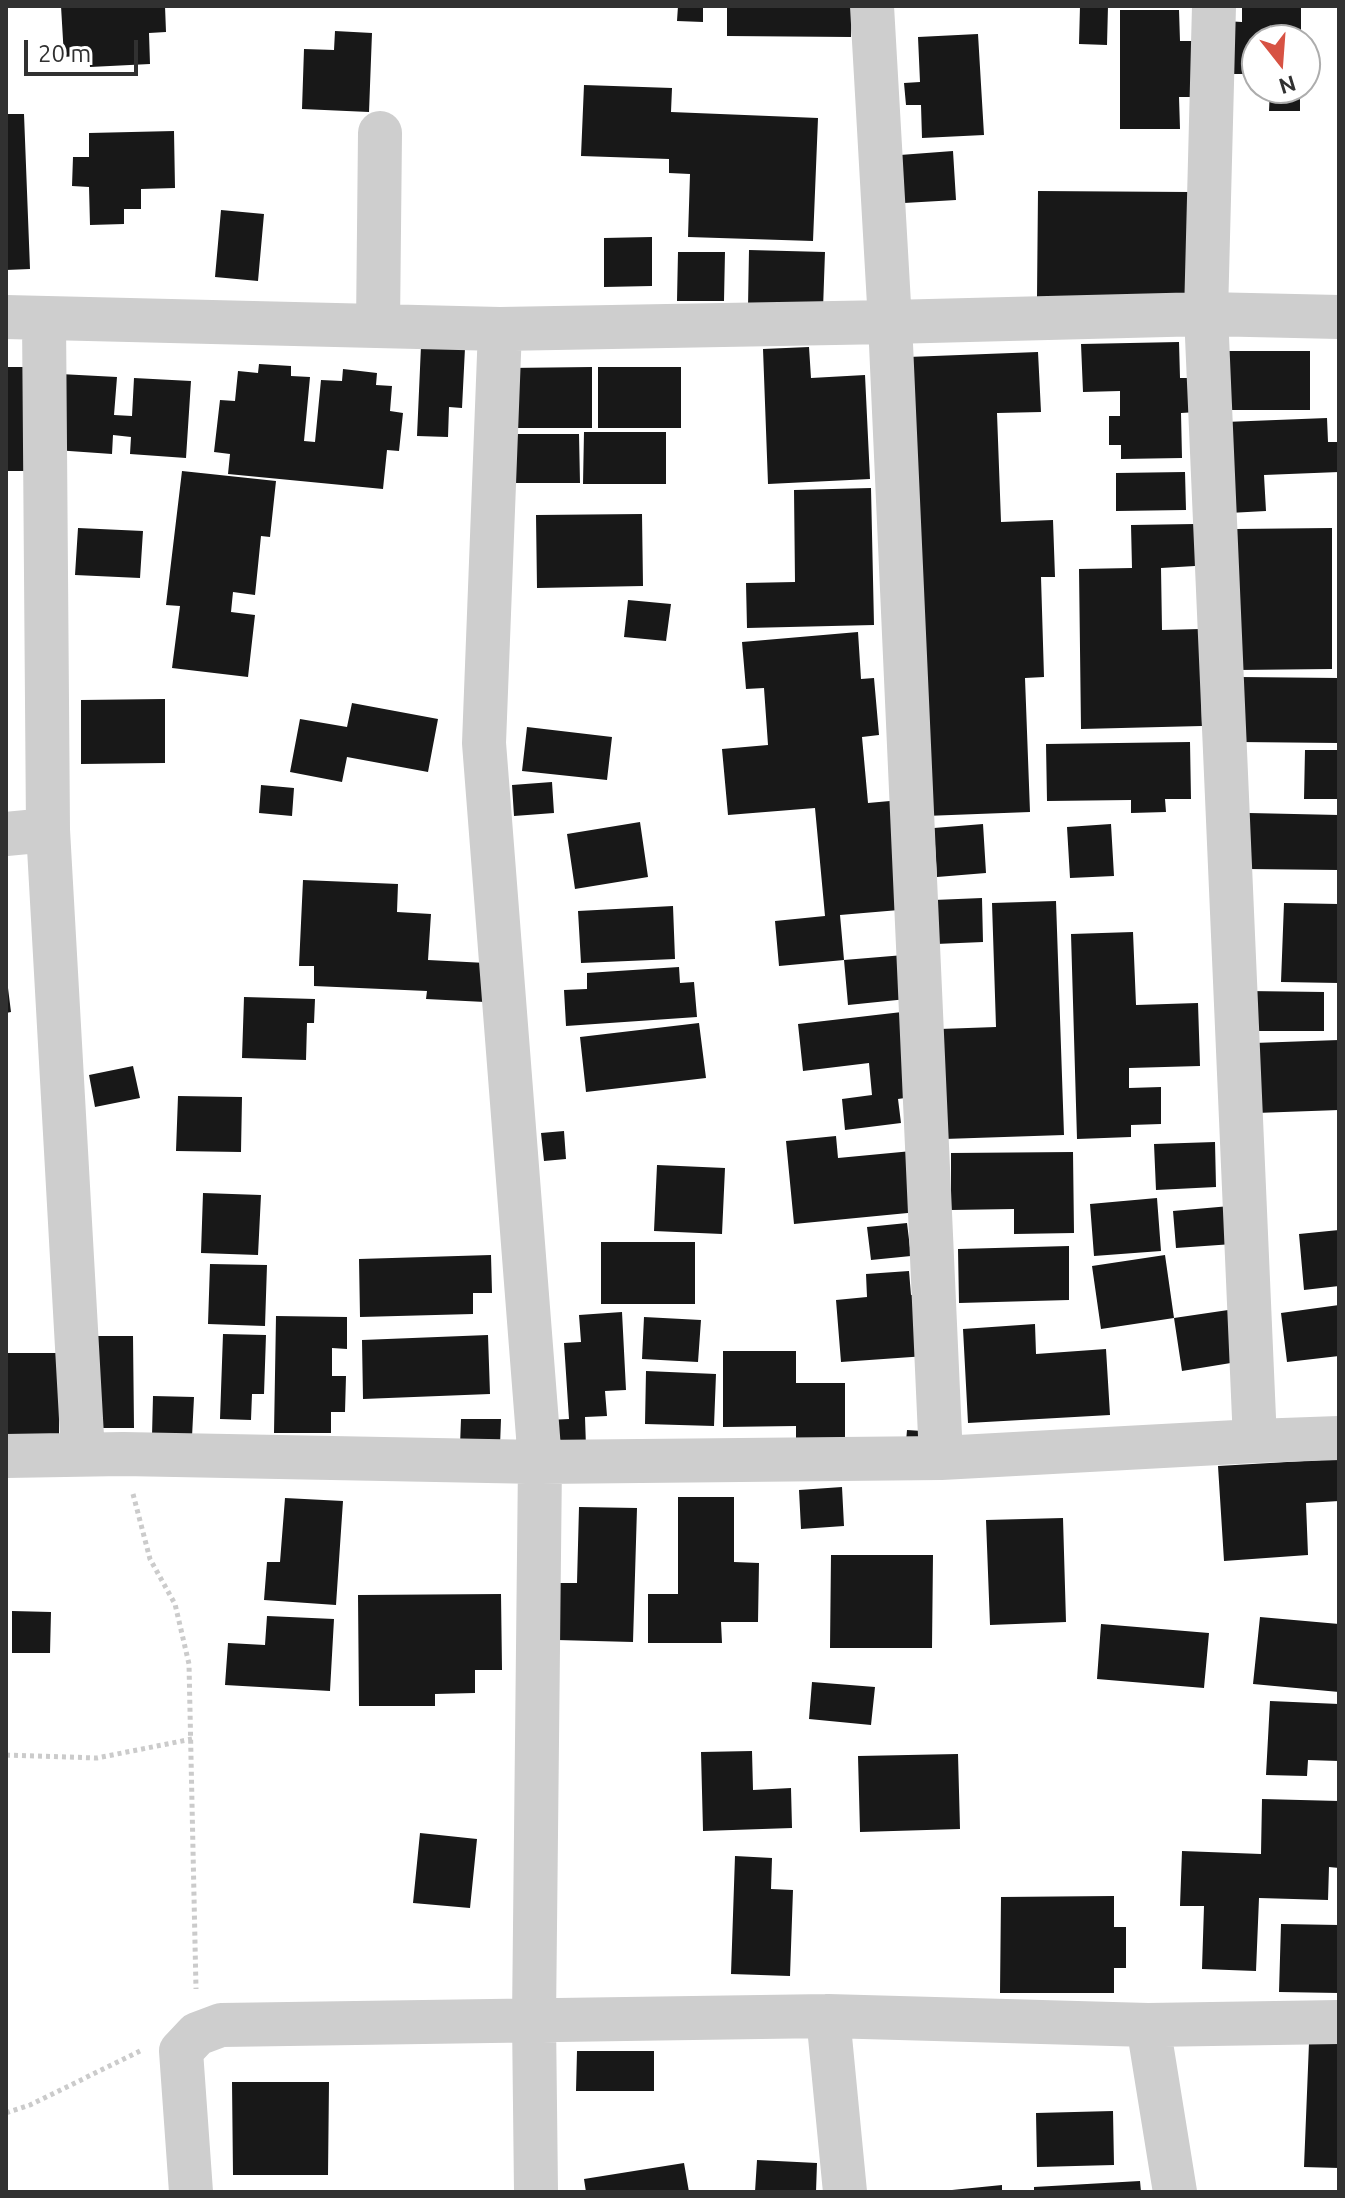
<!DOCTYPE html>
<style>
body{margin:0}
#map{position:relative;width:1345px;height:2198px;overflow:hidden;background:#fff;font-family:Ubuntu,sans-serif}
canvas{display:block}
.frame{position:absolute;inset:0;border:8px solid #313131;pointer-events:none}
.north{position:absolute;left:1241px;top:24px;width:80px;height:80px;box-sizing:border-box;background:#fff;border:2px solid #adadad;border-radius:50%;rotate:163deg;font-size:22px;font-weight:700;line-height:32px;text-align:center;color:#313131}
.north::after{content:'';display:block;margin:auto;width:28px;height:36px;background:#d75243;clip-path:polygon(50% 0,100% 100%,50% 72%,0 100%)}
.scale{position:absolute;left:24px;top:40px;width:114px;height:36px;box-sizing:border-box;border:4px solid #313131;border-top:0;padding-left:10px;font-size:24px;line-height:28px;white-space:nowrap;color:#313131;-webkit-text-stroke:6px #fff;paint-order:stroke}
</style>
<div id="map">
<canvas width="1345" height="2198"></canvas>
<div class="frame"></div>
<div class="north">N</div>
<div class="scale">20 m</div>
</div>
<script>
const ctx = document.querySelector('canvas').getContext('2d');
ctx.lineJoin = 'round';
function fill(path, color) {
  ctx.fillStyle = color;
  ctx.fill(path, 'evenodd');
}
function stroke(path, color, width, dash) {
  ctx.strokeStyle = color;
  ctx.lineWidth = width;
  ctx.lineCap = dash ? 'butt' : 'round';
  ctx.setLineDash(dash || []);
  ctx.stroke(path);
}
const building = new Path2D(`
 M61 6H165L166 32 149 33 150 64 90 67 89 55 64 57Z
 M678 6H703V22L677 21Z
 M727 6H852L851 37 727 36Z
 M1080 6H1108L1107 45 1079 44Z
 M1242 6H1301V40H1257V74H1223L1224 21 1242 22Z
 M1120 10H1179L1180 41H1193V97H1179L1180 129H1120Z
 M335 31 372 33 369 112 302 109 304 49 334 50Z
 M978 34 984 135 922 138 921 105H906L904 83 920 82 918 37Z
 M584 85 672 88 671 112 818 118 813 241 688 237 690 174 669 173V159L581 156Z
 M1270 88H1300V111H1269Z
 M6 114H24L30 269 6 270Z
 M174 131 175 188 141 189V209H124V224L90 225 89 187 72 186 73 157H89V133Z
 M953 151 956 200 904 203 900 155Z
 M1038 191 1189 192 1187 298 1037 297Z
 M221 210 264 214 258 281 215 277Z
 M652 237V286L604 287V238Z
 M749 250 825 252 823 309 748 307Z
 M678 252H725L724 301H677Z
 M1179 342 1180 378H1196L1197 412 1181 413 1182 458 1121 459V445H1109V416H1120V391L1083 392 1081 344Z
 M421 346 465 348 462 408 449 407 448 437 417 436Z
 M809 347 811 378 865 375 870 479 768 484 763 349Z
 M1227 351H1310V410H1226Z
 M1038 352 1041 412 997 413 1001 522 1053 520 1055 577H1041L1044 677 1025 678 1030 812 925 816 908 357Z
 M259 364 291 366V376L310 377 304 441 315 442 321 380 342 381 343 369 377 373 376 385 392 386 390 411 403 413 399 451 387 450 383 489 228 474 230 454 214 452 220 400 235 401 238 371 258 373Z
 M6 367H29L28 471H6Z
 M592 367V428H508V368Z
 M598 367H681V428H598Z
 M60 374 117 377 114 415 132 416 134 378 191 381 186 458 130 454 131 437 113 435 112 454 55 450Z
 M1327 418 1328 442H1339V472L1264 475 1266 511 1229 513 1225 422Z
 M584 432H666V484H583Z
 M515 434H579L580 483H515Z
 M182 471 276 481 270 537 261 536 255 595 233 592 231 612 255 615 248 677 172 668 180 606 166 605Z
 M1185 472 1186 510 1116 511V473Z
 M871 488 874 625 747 628 746 583 795 582 794 490Z
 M642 514 643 586 537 588 536 515Z
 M1195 524V566L1161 568 1162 630 1200 629 1202 726 1081 729 1079 569 1132 568 1131 525Z
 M78 528 143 531 140 578 75 575Z
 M1332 528V669L1238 670 1236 529Z
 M628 600 671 604 666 641 624 637Z
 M858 632 861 679 874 678 879 735 862 737 868 803 890 801 899 910 840 915 844 960 779 966 775 921 825 916 815 808 728 815 722 749 768 745 764 688 746 689 742 642Z
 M1239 677 1339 678V743L1239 742Z
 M165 699V763L81 764V700Z
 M352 703 438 719 428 772 347 757 342 782 290 772 300 719 347 727Z
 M527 727 612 737 607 780 522 771Z
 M1190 742 1191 799H1165L1166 812 1131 813V800L1047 801 1046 744Z
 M1305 750H1339V799H1304Z
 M552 782 554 813 514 816 512 785Z
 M261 785 294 788 292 816 259 813Z
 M1249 813 1339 815V870L1248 869Z
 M640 822 648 877 575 889 567 834Z
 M983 824 986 873 937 877 934 828Z
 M1111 824 1114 876 1070 878 1067 827Z
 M303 880 398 884 397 912 431 914 428 960 486 963 485 1002 426 999 427 991 314 986V966H299Z
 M982 898 983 942 936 944 934 900Z
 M1056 901 1064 1135 944 1139 940 1029 996 1027 992 903Z
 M1284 903 1339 904V983L1281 982Z
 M673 906 675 959 581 963 578 911Z
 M1133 932 1136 1005 1198 1003 1200 1066 1129 1068V1088L1161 1087V1124L1131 1125V1137L1077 1139 1071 934Z
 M904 955 907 999 848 1005 844 960Z
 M679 967 680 983 694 982 697 1017 566 1026 564 990 587 989V973Z
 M8 988 11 1012 6 1013V989Z
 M1248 991 1324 992V1031H1247Z
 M244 997 315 999 314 1023H307L306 1060 242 1058Z
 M902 1012 912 1097 898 1099 901 1123 845 1130 842 1099 872 1095 869 1063 803 1071 798 1024Z
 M699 1023 706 1078 586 1092 580 1037Z
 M1339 1040V1110L1256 1113 1254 1043Z
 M133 1066 140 1098 95 1107 89 1075Z
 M178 1096 242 1097 241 1152 176 1151Z
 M564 1131 566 1159 544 1161 541 1133Z
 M836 1136 838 1158 912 1151 918 1212 794 1224 786 1141Z
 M1215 1142 1216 1187 1156 1190 1154 1144Z
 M1073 1152 1074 1233 1014 1234V1209L951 1210V1153Z
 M657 1165 725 1168 722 1234 654 1231Z
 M203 1193 261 1195 258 1255 201 1253Z
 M1157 1198 1161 1251 1094 1256 1090 1204Z
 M1230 1206 1233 1244 1176 1248 1173 1211Z
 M907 1223 911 1256 871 1260 867 1227Z
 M1339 1230V1286L1304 1290 1299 1234Z
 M601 1242H695V1304H601Z
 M1069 1246V1300L959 1303 958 1249Z
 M491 1255 492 1293H473V1314L360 1317 359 1259Z
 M1165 1255 1174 1318 1101 1329 1092 1266Z
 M210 1264 267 1265 265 1326 208 1324Z
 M909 1271 911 1295 921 1294 926 1356 841 1362 836 1300 867 1297 866 1274Z
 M1339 1305V1356L1287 1362 1281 1313Z
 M1235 1309 1243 1361 1182 1371 1174 1318Z
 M622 1312 626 1390 605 1391 607 1416 585 1417 586 1447 550 1449 549 1420 569 1419 564 1343 581 1342 579 1315Z
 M276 1316 347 1317V1349L332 1348V1376H346L345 1412H331V1433H274Z
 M644 1317 701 1320 698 1362 642 1359Z
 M1035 1324 1036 1354 1106 1349 1110 1415 968 1423 963 1329Z
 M223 1334 266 1335 264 1394H252L251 1420 220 1419Z
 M488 1335 490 1394 363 1399 362 1340Z
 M97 1336H133L134 1428H98Z
 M723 1351H796V1383H845V1443L796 1444V1426L723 1427Z
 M6 1353H59V1434H6Z
 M646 1371 716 1374 714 1426 645 1424Z
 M153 1396 194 1397 192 1437 152 1436Z
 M461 1419H501L500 1446H460Z
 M907 1430 922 1431 921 1443 906 1442Z
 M1339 1459V1501L1306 1503 1308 1555 1224 1561 1218 1466Z
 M842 1487 844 1526 801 1529 799 1490Z
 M678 1497H734V1562L759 1563 758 1622H721L722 1643H648V1594H678Z
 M285 1498 343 1501 336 1605 264 1600 267 1562H280Z
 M579 1507 637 1508 633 1642 557 1640 559 1583H577Z
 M1063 1518 1066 1622 990 1625 986 1520Z
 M831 1555H933L932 1648H830Z
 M501 1594 502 1670H475V1693L435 1694V1706H359L358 1595Z
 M12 1611 51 1612 50 1653H12Z
 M267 1616 334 1619 330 1691 225 1685 228 1643 265 1645Z
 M1260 1617 1339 1624V1692L1253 1684Z
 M1101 1624 1209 1633 1204 1688 1097 1679Z
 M812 1682 875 1687 871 1725 809 1719Z
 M1270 1701 1339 1704V1761L1308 1760 1307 1776 1266 1775Z
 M752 1751 753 1790 791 1788 792 1828 703 1831 701 1752Z
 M958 1754 960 1829 860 1832 858 1756Z
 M1262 1799 1339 1801V1868L1329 1867 1328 1900 1259 1898 1256 1971 1202 1969 1204 1906H1180L1182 1851 1261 1854Z
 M420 1833 477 1839 470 1908 413 1903Z
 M735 1856 772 1858 771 1889 793 1890 790 1976 731 1974Z
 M1114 1896V1927H1126V1968H1114V1993H1000L1001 1897Z
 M1281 1924 1339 1925V1993L1279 1992Z
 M1309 2043 1339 2044V2168L1304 2167Z
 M577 2051H654V2091H576Z
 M232 2082H329L328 2175H233Z
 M1113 2111 1114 2165 1037 2167 1036 2113Z
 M757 2160 817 2163 816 2192H755Z
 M684 2163 689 2192H586L584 2179Z
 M1140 2181 1141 2192H1034V2187Z
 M1002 2185V2192H952V2190Z`);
const path = new Path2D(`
 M133 1494 150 1559 175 1604 189 1664 196 1989
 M6 1755 97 1758 192 1739
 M6 2113 30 2105 140 2051`);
const street = new Path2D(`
 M872 6 890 322 1206 314 1214 6
 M6 317 500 329 890 322 941 1458
 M1339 317 1206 314 1255 1441 1339 1438
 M44 318 48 830 83 1454
 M378 326 380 133
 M6 834 48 830
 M6 1456 123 1454 540 1462 484 743 500 329
 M828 2016 845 2192
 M1148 2025 1175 2192
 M191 2192 181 2051 197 2034 221 2025 828 2016 1148 2025 1339 2022
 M536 2192 534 2019 540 1462 941 1458 1255 1441`);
fill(building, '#181818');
stroke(path, '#cbcbcb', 5, [4, 4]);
stroke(street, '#cecece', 44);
</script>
